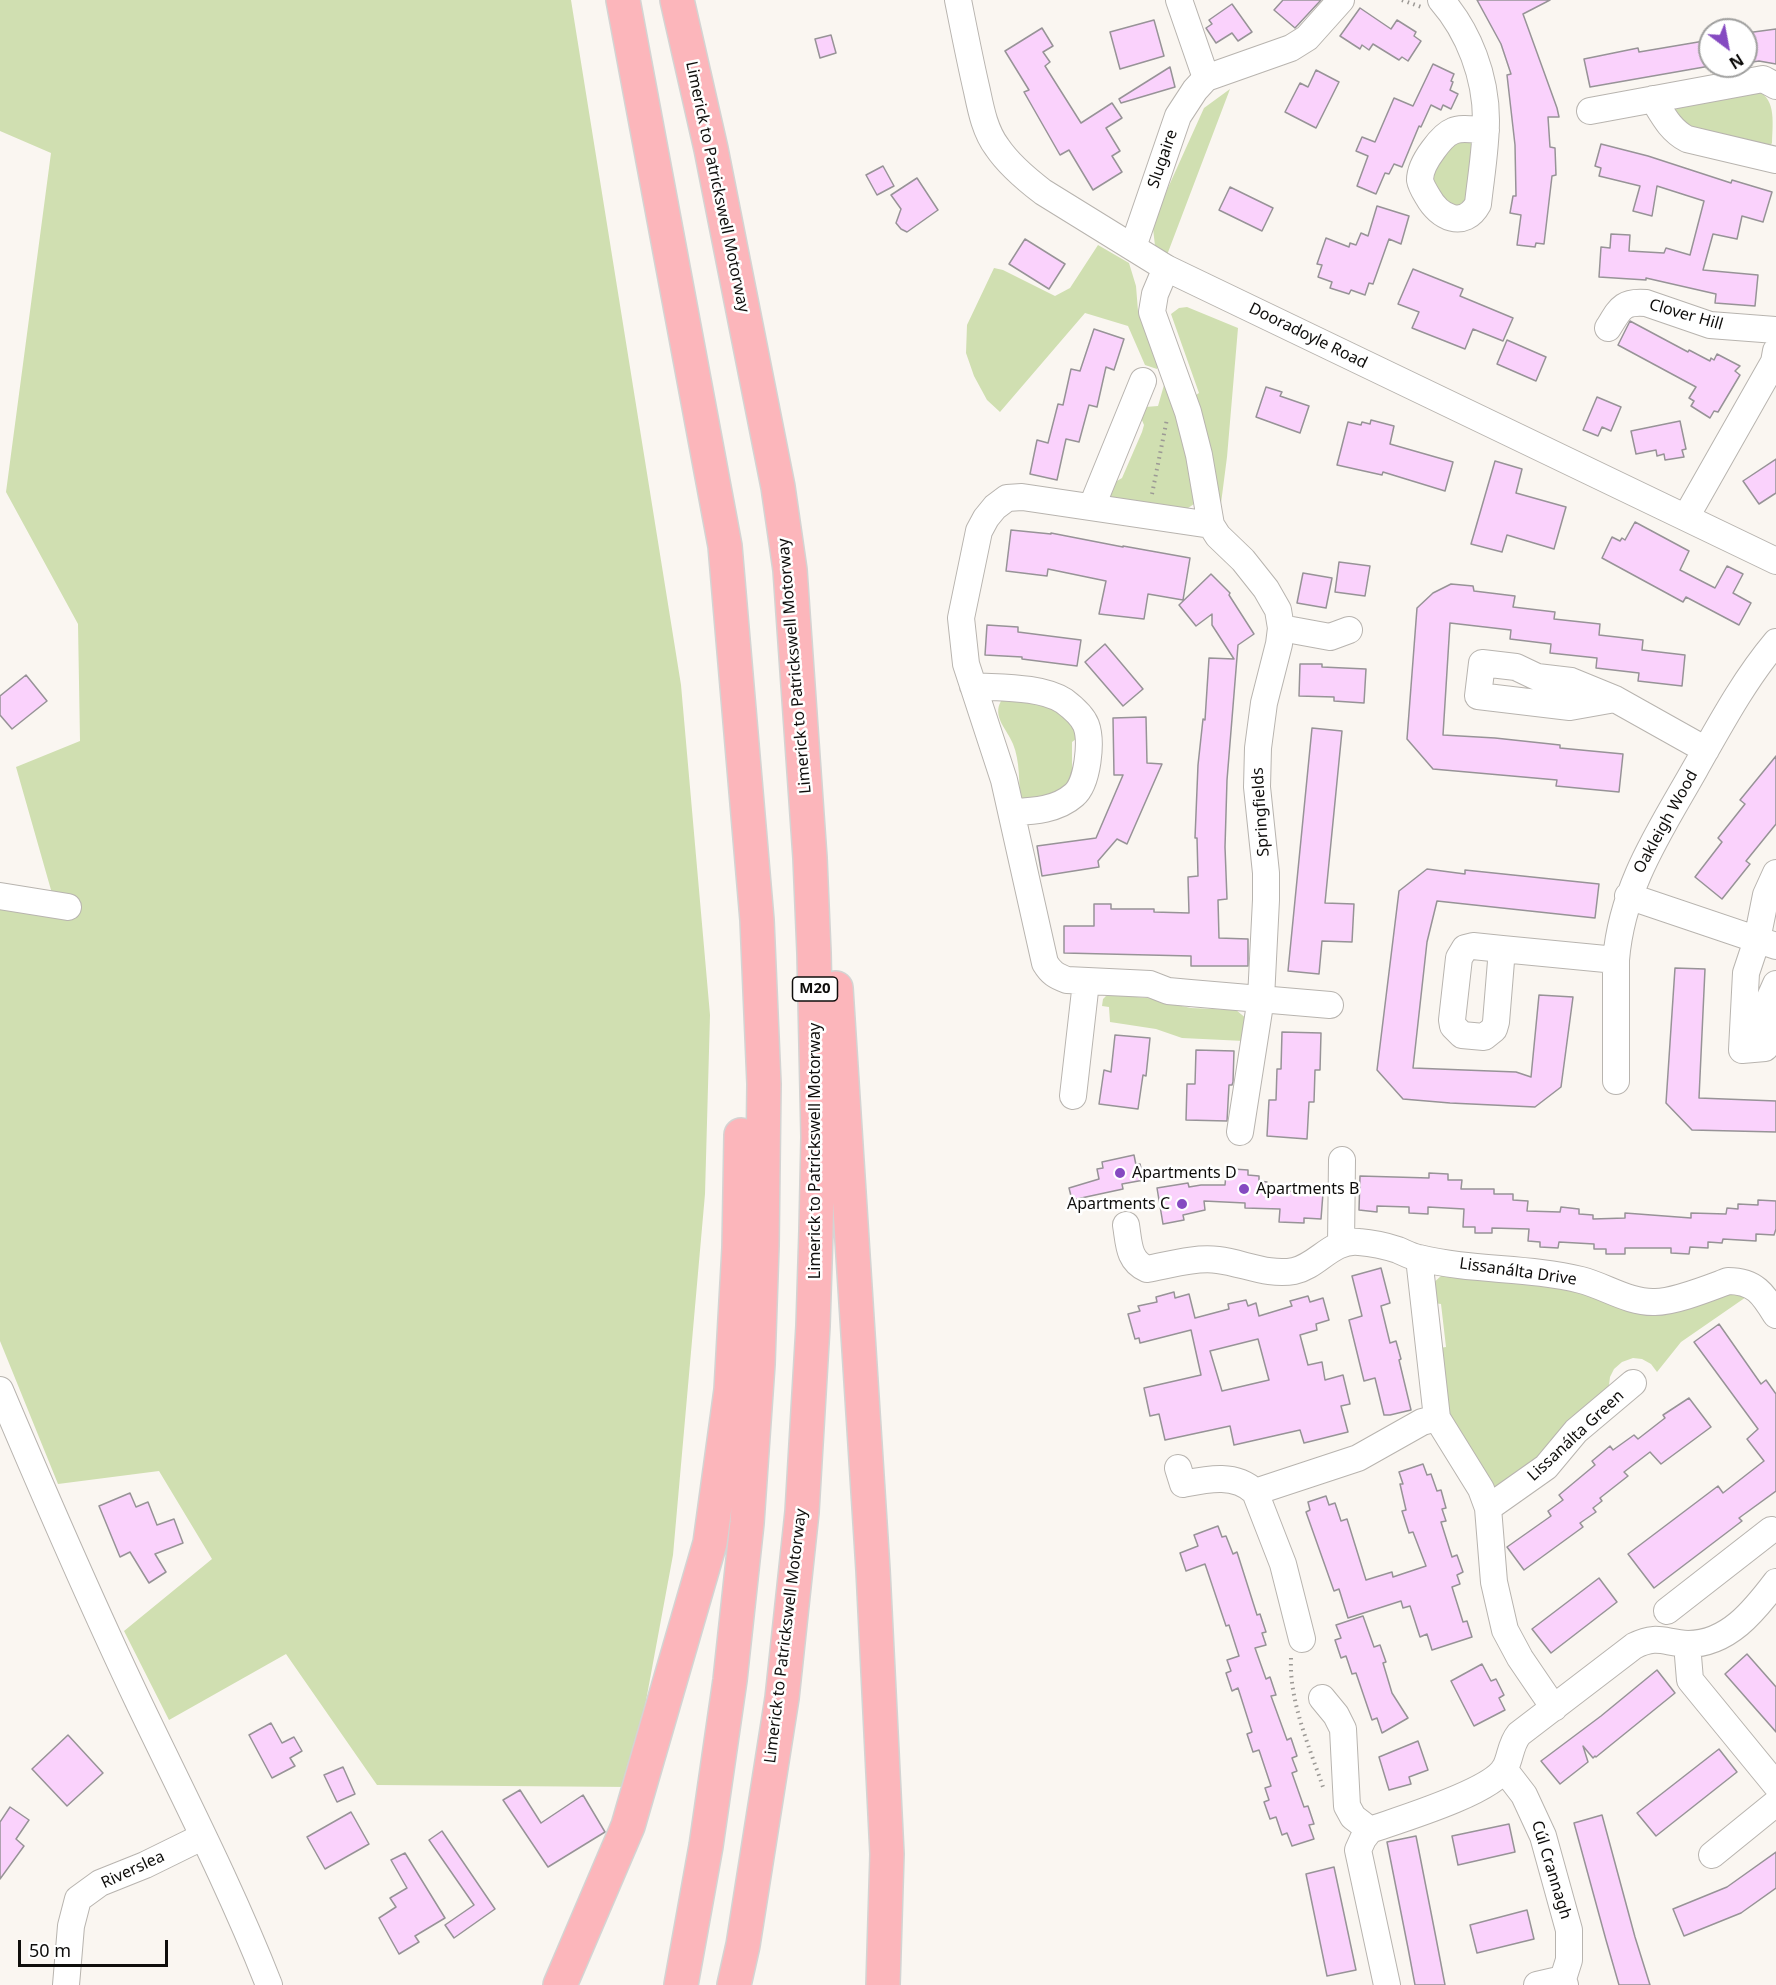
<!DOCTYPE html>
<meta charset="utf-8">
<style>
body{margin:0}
#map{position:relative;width:1776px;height:1985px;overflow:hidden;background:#faf6f1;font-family:"Noto Sans",sans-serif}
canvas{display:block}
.north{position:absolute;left:1698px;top:18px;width:60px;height:60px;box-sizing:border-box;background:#fff;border:2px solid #9f9f9e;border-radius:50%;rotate:148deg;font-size:16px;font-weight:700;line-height:24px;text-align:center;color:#0f0e0c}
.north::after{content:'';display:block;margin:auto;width:21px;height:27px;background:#854ac1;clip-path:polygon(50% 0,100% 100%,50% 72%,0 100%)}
.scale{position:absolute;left:18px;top:1940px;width:150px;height:27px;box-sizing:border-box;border:3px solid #0f0e0c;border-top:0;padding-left:8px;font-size:18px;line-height:21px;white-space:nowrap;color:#0f0e0c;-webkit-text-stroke:4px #fff;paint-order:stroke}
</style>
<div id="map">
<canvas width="1776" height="1985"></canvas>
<div class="north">N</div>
<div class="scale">50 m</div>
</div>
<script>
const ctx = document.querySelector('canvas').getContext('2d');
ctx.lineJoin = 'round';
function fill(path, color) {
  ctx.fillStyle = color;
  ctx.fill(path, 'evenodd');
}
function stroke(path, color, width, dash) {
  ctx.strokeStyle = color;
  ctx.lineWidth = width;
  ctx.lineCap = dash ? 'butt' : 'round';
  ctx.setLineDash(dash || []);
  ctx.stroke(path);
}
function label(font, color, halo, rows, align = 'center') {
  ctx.font = font + ' "Noto Sans",sans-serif';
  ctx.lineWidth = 5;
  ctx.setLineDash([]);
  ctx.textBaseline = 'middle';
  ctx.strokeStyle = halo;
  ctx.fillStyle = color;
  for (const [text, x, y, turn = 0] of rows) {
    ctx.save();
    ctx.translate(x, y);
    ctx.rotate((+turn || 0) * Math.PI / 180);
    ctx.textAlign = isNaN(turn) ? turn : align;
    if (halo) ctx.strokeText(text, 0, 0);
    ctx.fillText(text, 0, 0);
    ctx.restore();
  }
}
const green = new Path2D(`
 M0 0H571L681 685 710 1015 705 1194 673 1555 630 1787 377 1785 286 1654 169 1720 124 1631 212 1559 159 1471 58 1484 0 1341V892L53 897 16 767 80 741 78 624 6 492 51 153 0 131Z
 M1230 89 1167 255 1159 252 1155 246 1153 228 1158 210 1204 108Z
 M1754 89C1776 97 1773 119 1772 143L1770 146 1693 133 1673 117V104Z
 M1466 140 1475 146 1471 204 1458 212 1433 189 1432 174 1438 161 1454 143Z
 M1098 245 1129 263 1136 286 1138 311 1158 360 1157 369 1145 365 1128 326 1085 313 1000 412 987 400 974 376 966 353 967 325 994 268 1003 270 1055 296 1070 288Z
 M1187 307 1238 328 1227 457 1220 511 1193 397 1199 393 1171 314 1179 308Z
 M1169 381 1178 407 1195 499 1194 504 1185 510 1111 500 1109 494 1110 485 1122 478 1142 432 1144 425 1139 413 1145 407 1158 406 1164 385Z
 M1012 697 1037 702 1065 714 1080 736 1072 742V767L1078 773 1049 801 1020 800C1019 782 1020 761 1013 744 1007 729 992 717 1001 701Z
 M1116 995 1157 999 1172 1004 1191 1008 1236 1010 1247 1019 1244 1041 1182 1038 1156 1029 1110 1022 1109 1007 1102 1006 1103 999 1106 996Z
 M1448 1275 1580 1290 1729 1289 1749 1295 1681 1342 1657 1372 1651 1364 1642 1359 1633 1358 1622 1362 1614 1369 1610 1377 1608 1393 1547 1454 1497 1487 1490 1485 1447 1416 1440 1348 1446 1347 1441 1304 1433 1303 1431 1285 1441 1276Z`);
const building = new Path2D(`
 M1283 0H1321L1295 28 1274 10Z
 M1477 0H1550L1523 14 1557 108 1559 117H1548L1550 147 1555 148 1556 175 1552 176 1544 244 1536 243 1535 247 1517 245 1521 215 1510 213 1513 196H1516L1515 145 1507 75 1511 74 1501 44Z
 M1232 4 1252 32 1238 41 1232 33 1216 43 1206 28 1212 24 1209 20Z
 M1360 8 1391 29 1397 20 1416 32 1414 36 1421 41 1408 61 1402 57 1399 60 1373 44 1369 50 1362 45 1360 49 1340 36Z
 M1154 20 1164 56 1120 69 1110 32Z
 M1042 28 1053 46 1043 52 1050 62 1045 66 1081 123 1112 103 1122 118 1106 128 1120 151 1112 156 1122 172 1093 190 1069 150 1060 155 1024 92 1029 90 1005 51Z
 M1776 29V64L1759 61 1746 63V33Z
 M831 35 836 53 820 58 815 39Z
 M1710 40V66L1590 87 1584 59 1638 48 1639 52Z
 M1433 64 1454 74 1451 81 1453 82 1450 90 1458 94 1451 109 1443 105 1441 110 1431 105 1421 127 1419 126 1402 167 1394 164 1389 174 1385 173 1376 194 1357 186 1368 156 1356 151 1362 137 1375 142 1394 98 1413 106Z
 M1170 67 1175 87 1121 103 1119 99Z
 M1316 70 1339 82 1316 128 1285 112 1300 83 1308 87Z
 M1601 144 1648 156 1731 183 1732 180 1772 192 1763 222 1742 216 1737 239 1713 234 1703 270 1758 275 1755 306 1715 303 1716 294 1646 278V280L1599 277 1601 247 1610 248 1611 234 1630 235 1629 251 1664 253 1666 248 1690 255 1704 201 1657 186 1652 216 1633 211 1640 186 1599 176 1601 168 1595 166Z
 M883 166 894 186 877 195 866 175Z
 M917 178 938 210 907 232 901 229 896 223 901 209 891 195Z
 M1230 187 1273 208 1262 231 1219 210Z
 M1377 206 1409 216 1401 244 1389 239 1373 284 1369 283 1365 295 1351 290 1349 294 1330 288 1332 282 1318 277 1322 265 1317 264 1326 238 1349 247 1350 243 1356 245 1361 233 1368 236Z
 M1025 239 1065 264 1049 289 1009 264Z
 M1413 269 1463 289 1460 296 1513 318 1503 341 1473 329 1465 349 1412 328 1419 312 1398 304Z
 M1630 321 1688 352 1689 350 1710 361 1711 358 1714 360 1717 354 1740 366 1735 371 1740 375 1718 412 1714 411 1710 418 1691 406 1694 401 1689 398 1696 387 1618 345Z
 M1094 329 1124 339 1114 370 1106 367 1097 407 1089 405 1079 442 1066 439 1057 480 1030 474 1037 440 1048 443 1058 404 1063 405 1071 369 1080 371Z
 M1507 340 1546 357 1536 381 1497 364Z
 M1266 387 1282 392 1280 396 1309 406 1300 433 1256 417Z
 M1597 397 1621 407 1611 431 1602 427 1598 436 1583 430Z
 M1371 420 1394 426 1390 444 1453 462 1445 491 1383 472 1382 475 1337 465 1348 422 1361 425 1362 422 1370 424Z
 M1680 421 1686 449 1682 450 1684 457 1665 460 1664 454 1657 456 1656 450 1636 454 1631 431Z
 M1776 459V493L1759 504 1743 481Z
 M1495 461 1522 469 1516 493 1566 507 1554 549 1507 535 1502 552 1471 544Z
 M1635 522 1689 551 1680 570 1715 588 1727 566 1743 574 1733 593 1751 603 1739 625 1686 597 1683 602 1602 558 1612 537 1620 541 1622 538 1625 540Z
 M1011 530 1051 534V533L1123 547V546L1190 558 1183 600 1148 594 1144 619 1099 614 1106 581 1048 569 1047 576 1006 571Z
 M1339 562 1370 566 1365 596 1335 592Z
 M1303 573 1332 578 1326 608 1297 603Z
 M1211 574 1230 593 1229 595 1254 634 1238 645 1227 780 1225 847 1227 899 1218 900 1219 938 1248 939V966H1191V956L1064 953V926H1094V904H1111V909H1154V912L1189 913 1188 877 1198 876 1197 838H1195L1198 765 1203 719 1205 720 1209 658 1234 659 1212 625V614L1196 626 1179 605Z
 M1451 584 1473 586 1474 591 1515 596 1513 607 1555 612 1554 619 1600 624 1599 635 1643 640 1642 650 1685 655 1682 686 1638 681 1639 673 1596 668 1597 658 1550 653 1551 644 1510 639 1511 630 1450 623 1443 735 1495 738 1560 745V748L1623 754 1619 792 1556 786 1557 780 1433 769 1407 739 1417 608 1433 593Z
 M987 625 1018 627V632L1081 640 1077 666 1022 659V657L985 655Z
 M1105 644 1143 689 1123 706 1085 662Z
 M1300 664H1322V667L1366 669 1364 703 1334 701V697L1299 696Z
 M26 675 47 701 12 729 0 715V696Z
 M1146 717 1147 763 1162 764 1127 844 1117 839 1098 861 1099 867 1042 876 1037 846 1096 838 1123 775H1114L1113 718Z
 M1312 728 1342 731 1325 903 1354 904 1352 942 1322 941 1319 974 1288 971Z
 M1776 756V824L1746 861 1750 864 1722 899 1695 877 1722 842 1718 838 1745 804 1740 800Z
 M1427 869 1465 874V870L1599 884 1595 918 1437 901 1427 942 1413 1068 1516 1072 1531 1077 1539 995 1573 997 1561 1087 1535 1107 1450 1103 1403 1099 1377 1070 1399 891Z
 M1675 968 1705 969 1699 1098 1776 1101V1132L1692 1130 1666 1103Z
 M1282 1032 1321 1033 1320 1070H1315L1314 1102H1309L1307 1139 1267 1136 1269 1100H1276L1277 1069H1281Z
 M1115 1035 1150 1038 1146 1076 1143 1075 1138 1109 1099 1104 1104 1070 1111 1072Z
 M1196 1050 1234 1051 1233 1082 1232 1085H1229L1227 1121 1186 1120 1187 1084H1195Z
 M1134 1155 1136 1165 1140 1164 1144 1180 1122 1184 1123 1189 1072 1200 1069 1188 1099 1179 1097 1169 1103 1168 1102 1162Z
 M1233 1169 1248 1170V1175L1259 1176V1181L1267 1182 1266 1190 1323 1193 1321 1219 1304 1218V1223L1279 1222 1280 1209 1245 1208V1203L1204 1201 1205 1210 1183 1215 1184 1220 1163 1224 1157 1188 1188 1183 1189 1187 1201 1185H1225L1226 1174H1232Z
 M1429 1173 1448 1174V1180H1462L1461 1189H1494V1194H1513V1200L1528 1201 1527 1211 1560 1212 1561 1207 1579 1209V1214L1593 1215V1219L1625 1218V1213L1691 1218V1213L1726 1214 1727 1208 1738 1209V1204L1758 1205V1200L1776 1201V1229L1774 1235 1756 1234V1241L1723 1239 1722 1243 1708 1242V1248L1690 1247 1689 1254 1671 1253V1248H1625V1254H1606V1249H1594V1244L1559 1242 1558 1248 1540 1247V1242L1528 1241 1529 1229 1492 1228V1233H1475V1227H1463L1464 1209 1428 1207V1214L1409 1213V1207L1377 1206V1212L1359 1210 1360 1176 1429 1178Z
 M1381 1268 1390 1303 1381 1306 1390 1343 1396 1341 1401 1359 1399 1360 1411 1410 1390 1415H1384L1375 1378 1364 1381 1349 1320 1362 1316 1352 1276Z
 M1174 1292 1175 1298 1189 1294 1195 1318 1229 1309 1228 1304 1246 1300 1248 1306 1256 1303 1259 1316 1292 1306 1290 1301 1308 1296 1310 1302 1323 1298 1329 1320 1316 1324 1317 1330 1300 1335 1308 1365 1322 1362 1325 1380 1343 1375 1350 1404 1341 1406 1348 1432 1304 1443 1300 1430 1234 1445 1230 1426 1165 1440 1159 1414 1150 1416 1144 1388 1201 1375 1191 1330 1140 1343 1139 1338 1135 1339 1128 1314 1140 1311 1138 1306 1157 1302 1156 1297ZM1258 1339 1269 1380 1222 1391 1210 1351Z
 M1719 1324 1761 1384 1766 1380 1776 1394V1491L1739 1518 1742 1521 1654 1588 1628 1554 1718 1486 1723 1493 1764 1461 1747 1439 1758 1429 1694 1342Z
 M1689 1398 1711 1427 1661 1464 1650 1452 1624 1472 1628 1476 1600 1498 1602 1501 1593 1508 1596 1512 1580 1523 1583 1527 1524 1570 1507 1547 1551 1516 1548 1511 1563 1500 1559 1495 1595 1465 1592 1461 1610 1446 1613 1450 1634 1435 1638 1439 1665 1418 1663 1415Z
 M1423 1464 1427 1475 1431 1474 1437 1491 1441 1490 1446 1508 1442 1509 1446 1521 1441 1522 1452 1557 1457 1555 1463 1572 1457 1575 1460 1584 1452 1587 1463 1622 1467 1621 1472 1637 1432 1650 1427 1634 1420 1637 1410 1606 1403 1608 1401 1601 1348 1618 1339 1589 1334 1591 1306 1512 1310 1510 1308 1502 1326 1496 1329 1505 1335 1503 1341 1521 1347 1519 1366 1580 1392 1572 1393 1577 1426 1566 1413 1532 1409 1533 1402 1511 1406 1510 1400 1484H1403L1399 1472Z
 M130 1493 136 1507 148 1502 157 1525 174 1519 183 1543 155 1554 166 1572 149 1583 130 1552 120 1557 99 1506Z
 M1218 1526 1222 1537 1226 1536 1233 1554 1237 1552 1257 1615 1260 1614 1266 1632 1262 1633 1266 1645 1255 1648 1266 1679 1270 1677 1276 1695 1271 1696 1287 1740 1291 1738 1297 1756 1292 1758 1297 1771 1292 1773 1304 1807 1308 1806 1314 1824 1309 1825 1314 1839 1292 1846 1287 1833 1282 1835 1276 1817 1270 1819 1264 1802 1269 1800 1265 1788 1271 1786 1259 1750 1253 1752 1247 1734 1252 1732 1238 1688 1232 1691 1226 1673 1231 1671 1227 1660 1239 1656 1229 1625 1226 1626 1205 1564 1186 1571 1180 1553 1198 1546 1194 1535Z
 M1599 1578 1617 1602 1551 1653 1532 1629Z
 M1363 1616 1374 1647 1380 1645 1386 1662 1383 1663 1392 1693 1408 1718 1382 1733 1377 1718 1372 1720 1356 1673 1352 1674 1346 1656 1341 1658 1335 1640 1341 1638 1336 1625Z
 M1747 1654 1776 1687V1732L1725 1674Z
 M1482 1664 1491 1681 1496 1679 1504 1695 1499 1698 1505 1710 1474 1726 1451 1681Z
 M1657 1670 1675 1693 1596 1757 1595 1756 1593 1758 1583 1746 1588 1762 1560 1784 1541 1761 1601 1716Z
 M271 1723 282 1743 294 1737 302 1751 290 1758 295 1766 272 1778 249 1735Z
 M68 1735 103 1773 67 1806 32 1769Z
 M1418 1741 1428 1770 1409 1777 1411 1784 1389 1790 1379 1757Z
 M1719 1749 1737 1772 1656 1836 1637 1813Z
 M343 1767 355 1794 337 1802 324 1775Z
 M520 1790 541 1823 583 1795 605 1832 548 1867 503 1800Z
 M10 1807 29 1820 16 1839 24 1846 0 1879V1822Z
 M351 1812 369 1844 325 1869 307 1837Z
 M1602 1815 1635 1937 1650 1985H1619L1606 1940 1574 1823Z
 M1509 1824 1515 1852 1458 1865 1452 1836Z
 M442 1831 495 1909 454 1938 445 1925 474 1905 429 1840Z
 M1416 1836 1436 1938 1445 1985H1415L1408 1948 1387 1842Z
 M1776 1852V1888L1741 1913 1684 1936 1673 1909 1727 1887Z
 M405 1853 445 1918 415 1936 419 1942 399 1954 379 1918 396 1907 390 1898 407 1888 391 1860Z
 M1334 1867 1356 1970 1327 1976 1306 1874Z
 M1527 1910 1534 1939 1477 1953 1470 1925Z`);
const path = new Path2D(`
 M1402 0 1421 7
 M1152 494 1167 419
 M1291 1658C1289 1701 1309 1746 1323 1787`);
const minor = new Path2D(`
 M958 0C964 30 970 61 977 91 981 110 985 131 997 147 1009 165 1026 179 1043 192L1166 268 1776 561
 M1179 0 1206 78
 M1441 0C1469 32 1486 77 1486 120 1486 148 1481 176 1478 204 1464 230 1439 217 1428 197 1425 192 1421 186 1420 180 1420 170 1427 158 1433 150 1438 143 1445 134 1453 131 1461 127 1476 130 1486 130
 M1653 99C1663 115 1670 130 1687 139L1776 160
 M1590 111 1763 79 1776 86
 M1133 247 1178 116 1195 90 1206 78 1291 48 1307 38 1341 0
 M1166 268 1155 294 1152 312 1188 412 1199 455 1211 525 1218 536 1243 560 1266 589 1278 610 1281 628 1279 644 1264 703 1258 748 1257 787 1266 873V900L1261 998 1240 1132
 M1608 328C1620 309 1622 301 1646 303L1710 325 1776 330
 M1092 506 1143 381
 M1686 517 1774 362 1776 351
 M1211 525 1022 497 1007 498 995 507 986 518 979 531 961 618 966 664 1004 780 1045 963C1051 973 1056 976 1067 980L1150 984 1168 991 1190 993 1330 1005
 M1281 628 1330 637 1349 630
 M973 686C999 688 1041 686 1064 701 1072 707 1082 715 1086 725 1092 741 1088 783 1074 795 1057 810 1034 811 1013 812
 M1615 699 1570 707 1478 696 1482 663 1516 667 1537 677 1571 681 1615 699 1706 750
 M1776 873 1766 895 1757 940 1746 973 1742 1050 1765 1048 1768 1002 1776 984
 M0 896 68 907
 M1628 896 1776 946
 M1502 949 1496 1022 1494 1029 1484 1037 1462 1035 1453 1026 1452 1020 1459 958 1465 948 1473 946 1502 949 1616 960
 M1616 1081V960C1622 886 1660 831 1695 769 1720 725 1744 680 1776 642
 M1073 1096 1086 982
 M1126 1225C1129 1243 1128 1261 1147 1269 1169 1265 1195 1257 1218 1260 1243 1263 1269 1276 1294 1271 1318 1266 1332 1239 1359 1242 1372 1243 1386 1246 1398 1250 1405 1253 1412 1257 1419 1258 1472 1271 1528 1267 1581 1280 1605 1286 1629 1303 1655 1302 1675 1302 1709 1288 1728 1281 1755 1281 1763 1294 1776 1315
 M1341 1244 1342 1160
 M1419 1258 1437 1418 1481 1489 1488 1508 1494 1582 1505 1630 1520 1658 1554 1708
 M0 1390C44 1494 89 1598 138 1701 183 1795 231 1888 269 1985
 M1178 1468 1183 1484C1208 1479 1235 1473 1255 1492L1358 1458 1422 1422 1437 1418
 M1255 1492 1283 1564 1302 1639
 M1488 1508 1546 1467 1576 1431 1633 1383
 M1667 1611 1771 1530
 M1687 1644 1690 1680 1776 1785
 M1322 1698 1336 1715 1343 1729 1347 1806 1353 1817 1370 1830
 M1504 1769 1524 1795 1543 1836 1569 1930V1960L1563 1979 1565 1985
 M1370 1830C1398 1820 1490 1793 1505 1768 1511 1757 1510 1745 1519 1734L1634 1646C1658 1634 1664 1643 1688 1644 1728 1644 1754 1611 1776 1582
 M1370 1830 1363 1839 1358 1850 1387 1985
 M1712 1855 1776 1803
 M66 1985 71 1926 78 1899 100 1883 145 1865 202 1837
 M1537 1985 1563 1979`);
const highway = new Path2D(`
 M623 0 725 546 757 920 764 1084 762 1246 758 1364 747 1523 730 1680 706 1846 681 1985
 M677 0 711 149 778 487 790 570 810 858 814 953 818 1137 816 1231 813 1326 802 1512 782 1698 743 1945 734 1985
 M836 988 873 1570 887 1854 883 1985
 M560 1985 628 1826 710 1543 731 1390 739 1248 741 1135`);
const markers = [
 [1120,1173,6,"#854ac1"],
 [1244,1189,6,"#854ac1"],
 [1182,1204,6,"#854ac1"]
];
const shields = [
 [815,989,45]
];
const shieldNames = [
 ["M20",815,989]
];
const streetNames = [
 ["Slugaire",1163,159,-71],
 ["Limerick to Patrickswell Motorway",717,187,78],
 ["Clover Hill",1686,315,16],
 ["Dooradoyle Road",1308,336,26],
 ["Limerick to Patrickswell Motorway",795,666,-95],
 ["Springfields",1261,812,-94],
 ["Oakleigh Wood",1666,822,-61],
 ["Limerick to Patrickswell Motorway",815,1151,-90],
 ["Lissanálta Drive",1518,1272,8],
 ["Lissanálta Green",1576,1436,-43],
 ["Limerick to Patrickswell Motorway",786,1636,-83],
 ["Riverslea",133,1870,-25],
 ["Cúl Crannagh",1551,1870,73]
];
const poiNames = [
 ["Apartments D",1132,1173],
 ["Apartments B",1256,1189],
 ["Apartments C",1170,1204,"right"]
];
fill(green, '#d0dfb1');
fill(building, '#fad2fc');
stroke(building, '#979397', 1.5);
stroke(minor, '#b8b4af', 28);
stroke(highway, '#d4d4d3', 36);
stroke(path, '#9c9995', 4, [1.5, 4.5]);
stroke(minor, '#fff', 26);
stroke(highway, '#fcb6bb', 33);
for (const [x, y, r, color] of markers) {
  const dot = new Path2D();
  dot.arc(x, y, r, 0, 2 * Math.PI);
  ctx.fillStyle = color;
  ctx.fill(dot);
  stroke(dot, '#fff', 2);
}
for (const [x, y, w] of shields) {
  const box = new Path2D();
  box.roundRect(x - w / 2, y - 12, w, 24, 4.5);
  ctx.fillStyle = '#fff';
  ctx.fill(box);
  stroke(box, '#0f0e0c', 1.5);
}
label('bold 15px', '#0f0e0c', null, shieldNames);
label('16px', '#0f0e0c', '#fff', streetNames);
label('16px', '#0f0e0c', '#fff', poiNames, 'left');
</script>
